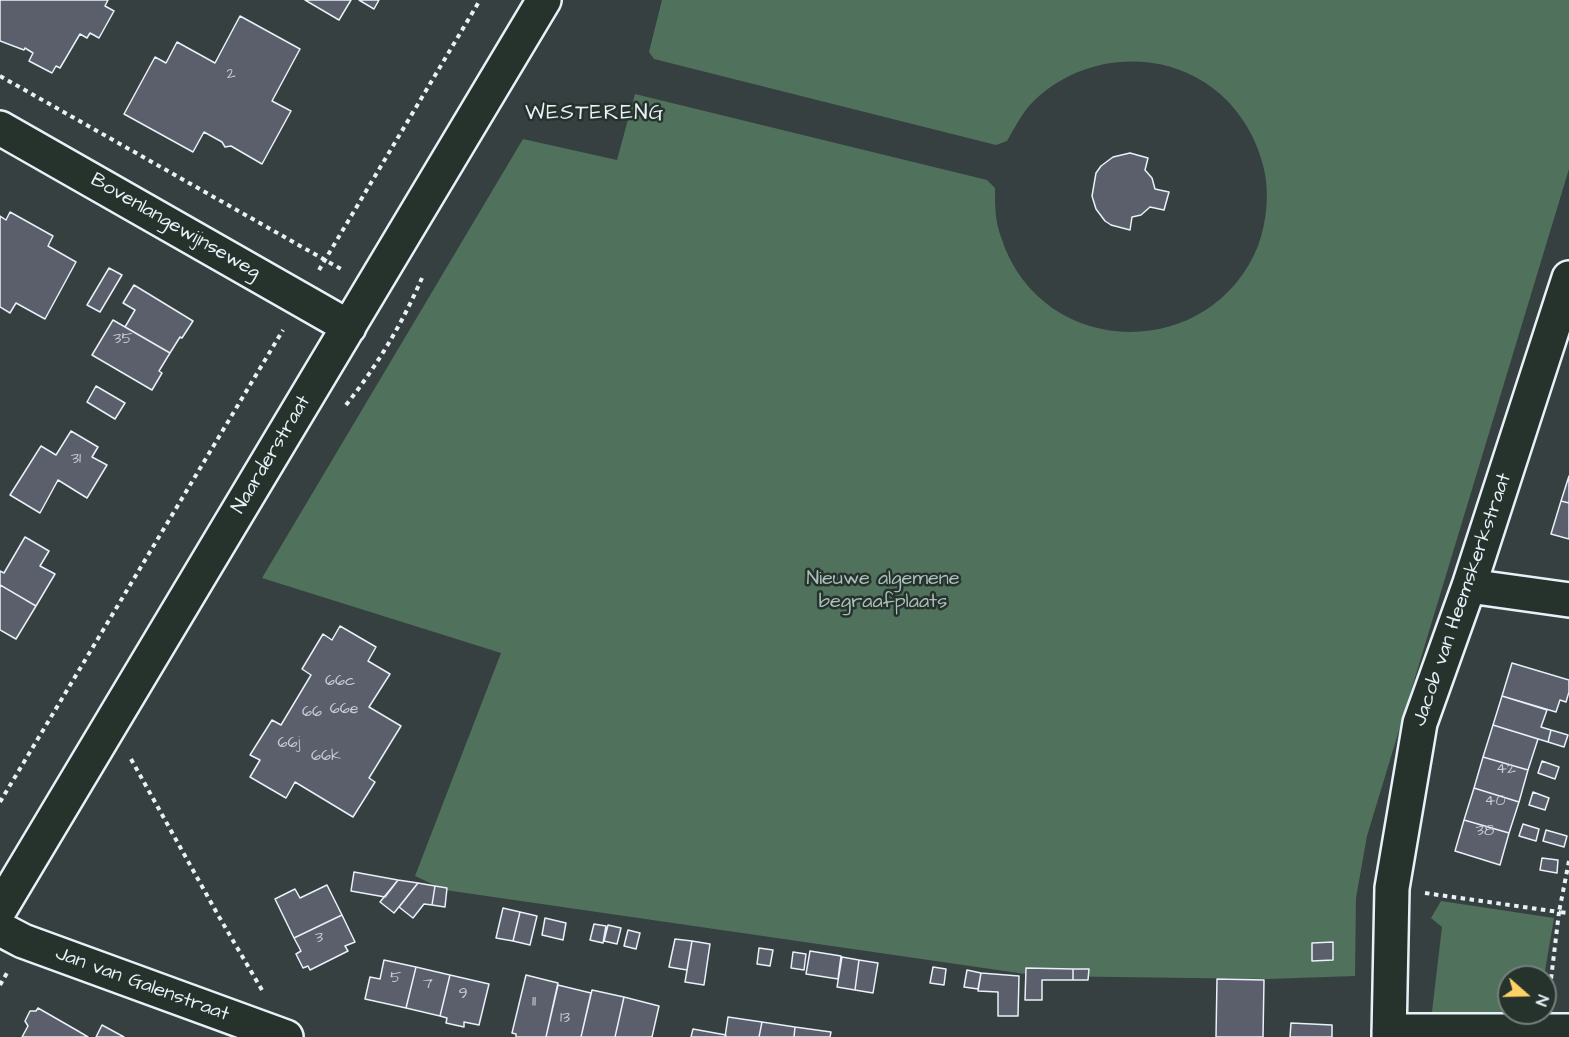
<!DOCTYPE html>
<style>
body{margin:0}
#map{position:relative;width:1569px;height:1037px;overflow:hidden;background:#364040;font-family:"Architects Daughter",sans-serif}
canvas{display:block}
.north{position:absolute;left:1497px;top:965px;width:60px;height:60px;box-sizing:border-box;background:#26332d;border:2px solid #747f7e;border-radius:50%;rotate:110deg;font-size:16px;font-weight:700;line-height:24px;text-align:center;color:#e8f1f8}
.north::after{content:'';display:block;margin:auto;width:21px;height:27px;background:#ffd166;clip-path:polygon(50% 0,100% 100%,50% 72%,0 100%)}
</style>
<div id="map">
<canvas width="1569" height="1037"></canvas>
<div class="north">N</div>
</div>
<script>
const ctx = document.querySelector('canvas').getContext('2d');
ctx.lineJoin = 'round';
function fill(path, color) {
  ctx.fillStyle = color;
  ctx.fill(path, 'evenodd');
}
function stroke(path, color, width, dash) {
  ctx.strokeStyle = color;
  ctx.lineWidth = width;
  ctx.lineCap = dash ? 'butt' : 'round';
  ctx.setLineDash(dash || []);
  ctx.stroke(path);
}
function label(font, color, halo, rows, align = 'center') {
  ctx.font = font + ' "Architects Daughter",sans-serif';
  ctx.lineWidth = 5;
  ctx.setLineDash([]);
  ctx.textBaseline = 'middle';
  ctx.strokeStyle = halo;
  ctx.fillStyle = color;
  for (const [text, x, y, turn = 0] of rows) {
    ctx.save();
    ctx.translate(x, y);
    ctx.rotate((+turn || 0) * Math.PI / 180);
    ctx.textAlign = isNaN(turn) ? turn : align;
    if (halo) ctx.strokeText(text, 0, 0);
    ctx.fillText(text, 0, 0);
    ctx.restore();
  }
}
const green = new Path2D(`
 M662 0H1569V169L1367 836 1356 898 1355 976 1268 979 1039 976 445 890 415 876 501 653 262 578 523 139 617 160 635 94 987 180 995 188C995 205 995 221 1001 237 1040 360 1210 364 1258 246 1267 221 1270 191 1263 165 1254 131 1234 101 1204 82 1149 47 1073 58 1029 106 1020 117 1014 129 1007 141L996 145 654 59 649 52Z
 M1441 901 1554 918 1544 977H1509V1013H1537L1544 1020H1431L1442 927 1431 918Z`);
const building = new Path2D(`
 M0 0H108L105 6 114 11 99 38 90 33 87 38 80 34 60 68 56 66 52 73 29 61 33 53 25 48 24 50 0 41Z
 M305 0H351L339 20Z
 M359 0H379L374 9Z
 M240 16 300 49 272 101 291 111 262 164 231 146 225 147 222 142 204 132 193 152 124 114 155 57 166 63 177 42 215 63Z
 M1130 153 1148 158 1145 170 1152 178 1155 189 1169 192 1164 210 1150 207 1141 215 1132 217 1130 230 1111 225 1105 221 1096 209 1092 196 1096 173 1101 166 1113 157Z
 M10 212 53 236 48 246 76 262 45 319 16 303 10 313 0 307V216L6 220Z
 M109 268 122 275 100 312 87 305Z
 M134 285 193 321 182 338 180 337 170 353 125 327 135 310 123 303Z
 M113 320 170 353 159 371 162 373 152 390 92 355Z
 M96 386 125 403 115 419 87 402Z
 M71 431 98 447 92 457 107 465 87 498 58 480 40 513 10 495 41 446 56 455Z
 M1569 476V503L1561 501Z
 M1561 501 1569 503V539L1551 534Z
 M25 537 49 551 40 566 55 574 36 606 0 585V571L4 573Z
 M0 585 36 606 16 639 0 630Z
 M340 626 376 647 368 661 390 674 369 707 401 726 369 778 375 782 353 817 295 782 286 798 250 777 260 760 250 755 272 720 281 725 311 675 302 669 323 634 332 640Z
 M1512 663 1569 680V692L1566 702 1560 700 1556 712 1502 696Z
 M1502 696 1547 710 1541 727 1551 730 1548 742 1493 725Z
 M1493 725 1538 739 1528 770 1483 757Z
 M1551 730 1568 735 1564 747 1548 742Z
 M1483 757 1528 770 1519 802 1474 788Z
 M1542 761 1559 767 1555 779 1538 773Z
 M1474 788 1519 802 1509 833 1464 820Z
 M1533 792 1549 798 1545 810 1529 805Z
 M1464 820 1509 833 1500 865 1455 851Z
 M1523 824 1539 829 1536 841 1519 836Z
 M1546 830 1567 836 1564 847 1543 841Z
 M1542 858 1558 860 1557 873 1540 870Z
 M354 872 398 880 385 897 351 891Z
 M398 880 418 883 394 913 380 902Z
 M418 883 435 886 432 905 424 904 413 918 399 907Z
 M327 885 342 915 294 938 275 899 295 889 300 898Z
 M435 886 447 888 445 907 432 905Z
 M503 908 520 912 513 941 496 938Z
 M520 912 537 916 530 945 513 941Z
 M342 915 355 942 345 946 348 951 310 970 308 966 303 968 296 954 301 951 294 938Z
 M545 918 566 923 563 940 542 935Z
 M594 924 606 926 603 943 590 940Z
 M608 925 621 928 617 944 604 941Z
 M628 930 640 933 636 949 624 946Z
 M675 939 692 941 687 970 669 967Z
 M692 941 710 944 704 985 685 982Z
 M1333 942V960L1312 961V943Z
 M759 948 773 950 770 966 757 964Z
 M810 951 841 956 838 979 806 974Z
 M793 952 806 954 804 970 791 968Z
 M842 957 859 960 855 990 837 987Z
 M384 960 416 967 406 1008 365 999 370 977 380 979Z
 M859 960 878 963 873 993 855 990Z
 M416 967 450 975 440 1016 406 1008Z
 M933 967 946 969 944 985 930 983Z
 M1026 968 1073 969V980H1042V1000H1025Z
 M1073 969H1089L1088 980H1073Z
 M967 970 981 973 978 989 964 987Z
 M981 973 1019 976 1018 1016H998V992L978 991Z
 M450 975 489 984 479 1025 464 1022V1027L446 1023 447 1018 440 1016Z
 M526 975 558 983 546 1037H516V1034L512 1033Z
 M1217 979 1264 980 1263 1037H1216Z
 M558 985 591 993 581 1037H546Z
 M592 990 624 997 615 1037H581Z
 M624 997 659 1006 652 1037H615Z
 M38 1008 78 1031 88 1037H22L28 1026 25 1021 30 1011H36Z
 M728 1017 762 1022 759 1037H725Z
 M762 1022 795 1027 794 1037H759Z
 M1291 1023 1332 1025V1037H1290Z
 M102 1025 124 1037H96Z
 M795 1027 831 1032 830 1037H794Z
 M693 1029 726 1035 725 1037H691Z`);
const path = new Path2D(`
 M0 76 341 269
 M319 270 480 0
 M346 405C377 366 402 324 422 278
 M131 759 218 915 262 990
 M0 802 283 330
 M1569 861 1559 912 1569 913
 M1425 893 1559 912 1549 996
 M0 985 7 973`);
const minor = new Path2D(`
 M0 128 349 327
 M1469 586 1569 600
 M0 909 544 0
 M0 929 23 941 286 1037
 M1389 1031H1569
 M1389 1037 1392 888 1420 723 1469 586 1569 278`);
const numberNames = [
 ["2",231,75],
 ["35",123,340],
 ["31",76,460],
 ["66c",340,682],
 ["66e",344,710],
 ["66",312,713],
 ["66j",289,744],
 ["66k",326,757],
 ["42",1506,770],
 ["40",1495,802],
 ["38",1485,832],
 ["3",319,939],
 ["5",396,979],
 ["7",428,985],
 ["9",463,995],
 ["11",534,1003],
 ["13",565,1019]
];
const streetNames = [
 ["Bovenlangewijnseweg",175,227,30],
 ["Naarderstraat",272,455,-59],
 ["Jacob van Heemskerkstraat",1463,600,-71],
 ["Jan van Galenstraat",142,985,20]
];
const parkNames = [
 ["Nieuwe algemene",883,580],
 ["begraafplaats",883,603]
];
const neighbourhoodNames = [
 ["WESTERENG",595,115]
];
fill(green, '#50715b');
fill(building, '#5b5f6c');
stroke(building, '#e8f1f8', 1.5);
stroke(minor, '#e8f1f8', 38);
stroke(path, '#e8f1f8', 4, [4.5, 4.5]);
stroke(minor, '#26332d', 33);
label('16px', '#c5ccd5', null, numberNames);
label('20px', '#e8f1f8', '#26332d', streetNames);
label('20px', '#abbeb9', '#26332d', parkNames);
ctx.letterSpacing = '1.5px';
label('21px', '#e8f1f8', '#26332d', neighbourhoodNames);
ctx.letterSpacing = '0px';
</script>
